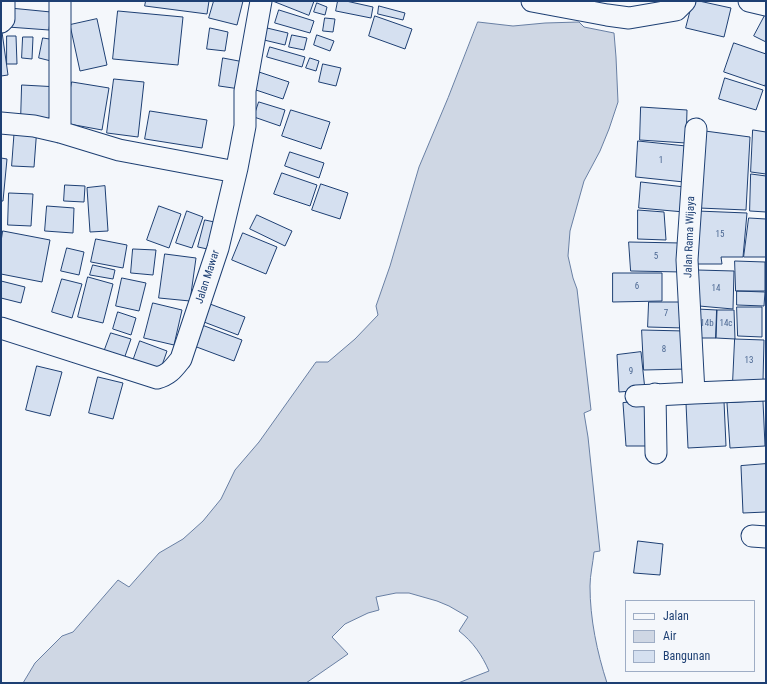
<!DOCTYPE html>
<style>
body{margin:0}
#map{position:relative;width:767px;height:684px;overflow:hidden;background:#f4f7fb;font-family:"Roboto Condensed",sans-serif}
canvas{display:block}
.frame{position:absolute;inset:0;border:2px solid #1d3f73;pointer-events:none}
.legend{position:absolute;left:625px;top:600px;width:130px;height:72px;box-sizing:border-box;background:#f4f7fb;border:1px solid #9eadc5;margin:0;padding:5px 7px;list-style:none;font-size:12px;color:#1d3f73}
.legend li{display:flex;align-items:center;gap:8px;height:20px}
.legend b{width:20px;border:1px solid #9eadc5}
</style>
<div id="map">
<canvas width="767" height="684"></canvas>
<div class="frame"></div>
<ul class="legend">
<li><b style="height:5px;background:#f4f7fb"></b>Jalan</li>
<li><b style="height:11px;background:#cfd7e4"></b>Air</li>
<li><b style="height:11px;background:#d5e0f0"></b>Bangunan</li>
</ul>
</div>
<script>
const ctx = document.querySelector('canvas').getContext('2d');
ctx.lineJoin = 'round';
function fill(path, color) {
  ctx.fillStyle = color;
  ctx.fill(path, 'evenodd');
}
function stroke(path, color, width, dash) {
  ctx.strokeStyle = color;
  ctx.lineWidth = width;
  ctx.lineCap = dash ? 'butt' : 'round';
  ctx.setLineDash(dash || []);
  ctx.stroke(path);
}
function label(font, color, halo, rows, align = 'center') {
  ctx.font = font + ' "Roboto Condensed",sans-serif';
  ctx.lineWidth = 3;
  ctx.setLineDash([]);
  ctx.textBaseline = 'middle';
  ctx.strokeStyle = halo;
  ctx.fillStyle = color;
  for (const [text, x, y, turn = 0] of rows) {
    ctx.save();
    ctx.translate(x, y);
    ctx.rotate((+turn || 0) * Math.PI / 180);
    ctx.textAlign = isNaN(turn) ? turn : align;
    if (halo) ctx.strokeText(text, 0, 0);
    ctx.fillText(text, 0, 0);
    ctx.restore();
  }
}
const water = new Path2D(`
 M478 22 513 26 545 23 579 22 584 27 614 33 616 57 618 102 609 129 600 151 584 181 570 231 568 256 573 278 577 289 591 410 584 413 588 437 600 551 594 552C593 563 590 575 590 586 590 619 597 652 607 683H458L489 671C482 655 473 642 459 631L468 617 449 606 437 601 409 593H396L376 597 379 610 368 613 345 624 332 637 348 654 306 683H23L35 663 62 636 73 632 118 580 129 587 159 553 183 539 203 521 221 499 235 470 259 442 316 362H328L355 339 378 315 376 306 390 266 419 167 448 98Z`);
const building = new Path2D(`
 M146 1H209L207 14 145 6Z
 M214 1H243L237 25 209 18Z
 M273 1H314L309 15Z
 M338 1H346L373 7 371 18 336 11Z
 M693 1H699L731 8 724 37 686 28Z
 M317 3 327 7 325 15 314 12Z
 M379 6 405 13 403 20 378 14Z
 M10 8 51 12 49 30 8 27Z
 M279 10 314 21 310 33 275 23Z
 M118 11 183 17 178 65 113 59Z
 M766 13V42L754 36Z
 M375 16 412 29 405 49 369 36Z
 M325 18 335 19 333 32 323 31Z
 M97 19 107 65 80 71 70 25Z
 M210 28 228 32 225 51 207 49Z
 M267 28 288 33 285 45 264 40Z
 M1 32H2L8 75 1 76Z
 M292 35 307 38 304 50 289 47Z
 M317 35 334 41 330 51 314 45Z
 M7 36H16L17 64H7Z
 M23 37H33L32 59 22 58Z
 M43 38 56 40 51 61 39 58Z
 M734 43 766 54V81L765 86 724 72Z
 M270 47 305 57 302 67 267 57Z
 M223 58 244 62 240 89 219 86Z
 M310 58 319 61 316 71 306 68Z
 M323 64 341 68 336 86 319 82Z
 M253 70 289 82 283 99 247 87Z
 M725 78 763 90 756 110 719 99Z
 M114 79 144 82 138 137 107 133Z
 M72 82 109 88 102 130 64 123Z
 M22 85 59 87 57 121 21 120Z
 M259 102 285 110 280 126 254 117Z
 M641 107 687 110 686 143 640 140Z
 M291 110 330 122 321 149 282 136Z
 M150 111 207 120 202 148 145 139Z
 M15 126 37 127 34 167 12 166Z
 M753 130 766 132V174L751 172Z
 M705 131 750 137 746 210 699 208Z
 M638 141 686 146 684 182 636 177Z
 M290 152 324 163 319 178 285 166Z
 M1 158 7 159 3 201H1Z
 M282 173 317 185 310 206 274 194Z
 M751 174 766 176V212L750 211Z
 M641 182 685 187 684 212 639 208Z
 M321 184 348 193 340 219 312 210Z
 M65 185 85 186 84 202 64 201Z
 M105 186 108 231 90 232 87 188Z
 M9 193 33 194 31 226 8 225Z
 M47 206 74 208 73 233 45 231Z
 M159 206 181 214 169 248 147 240Z
 M638 210 664 212 666 240 638 239Z
 M187 211 203 217 192 248 176 243Z
 M697 211 747 213 743 257H721L722 264H694Z
 M257 215 292 231 285 246 250 229Z
 M749 218 766 219V257H744Z
 M205 220 219 223 212 250 198 247Z
 M3 231 50 240 42 282 1 274V242Z
 M243 233 277 247 266 274 232 260Z
 M96 239 127 245 123 268 91 262Z
 M629 242 681 243 682 272 631 271Z
 M67 248 84 252 79 275 61 271Z
 M133 249 156 250 153 275 131 273Z
 M165 254 196 258 190 301 159 298Z
 M735 261 765 262V291H736Z
 M93 265 115 270 113 279 90 275Z
 M697 270 734 271 733 309 699 306Z
 M613 273H662V301L613 302Z
 M88 277 113 284 103 323 78 317Z
 M122 278 146 283 139 311 116 306Z
 M62 279 82 284 72 318 52 312Z
 M1 281 25 287 21 303 1 298Z
 M737 291 765 292 764 306 737 305Z
 M649 302H683L684 328 648 327Z
 M153 303 182 310 174 345 144 338Z
 M210 304 245 317 238 335 204 322Z
 M737 307H762V337L738 336Z
 M697 309 717 310 716 338H698Z
 M717 310H734L735 339 716 338Z
 M118 312 136 318 131 335 113 329Z
 M202 325 242 340 234 361 194 346Z
 M642 330 685 331 687 369 644 370Z
 M111 333 131 339 124 359 104 352Z
 M735 339 764 340 763 381 733 382Z
 M140 341 167 351 160 371 133 361Z
 M641 352 645 390 619 392 617 355Z
 M37 366 62 372 50 416 26 410Z
 M98 377 123 383 113 419 89 413Z
 M646 401 649 446H626L623 403Z
 M724 401 726 446 688 448 686 403Z
 M763 401 765 446 730 448 727 403Z
 M766 464V512L743 513 741 466Z
 M638 541 663 544 660 575 634 573Z`);
const minor = new Path2D(`
 M60 1V132
 M532 1 607 15 629 18 676 10 685 1
 M749 1 766 5
 M1 22 4 19V1
 M1 123 34 126 60 132 119 150 236 172
 M696 129 687 260 694 393 766 390
 M1 328 157 378C169 375 173 369 181 359L218 248 237 168 245 126V91L261 1
 M655 394 656 453
 M636 396 694 393
 M752 536 766 537`);
const numberNames = [
 ["1",661,161],
 ["15",720,235],
 ["5",656,257],
 ["6",637,287],
 ["14",716,289],
 ["7",666,314],
 ["14b",707,324],
 ["14c",726,324],
 ["8",664,350],
 ["13",749,361],
 ["9",631,372]
];
const streetNames = [
 ["Jalan Rama Wijaya",690,237,-88],
 ["Jalan Mawar",208,277,-72]
];
fill(water, '#cfd7e4');
stroke(water, '#687fa3', 1);
fill(building, '#d5e0f0');
stroke(building, '#1d3f73', 1);
stroke(minor, '#1d3f73', 23);
stroke(minor, '#f4f7fb', 21);
label('9px', '#4b6792', null, numberNames);
label('11px', '#1d3f73', '#f4f7fb', streetNames);
</script>
